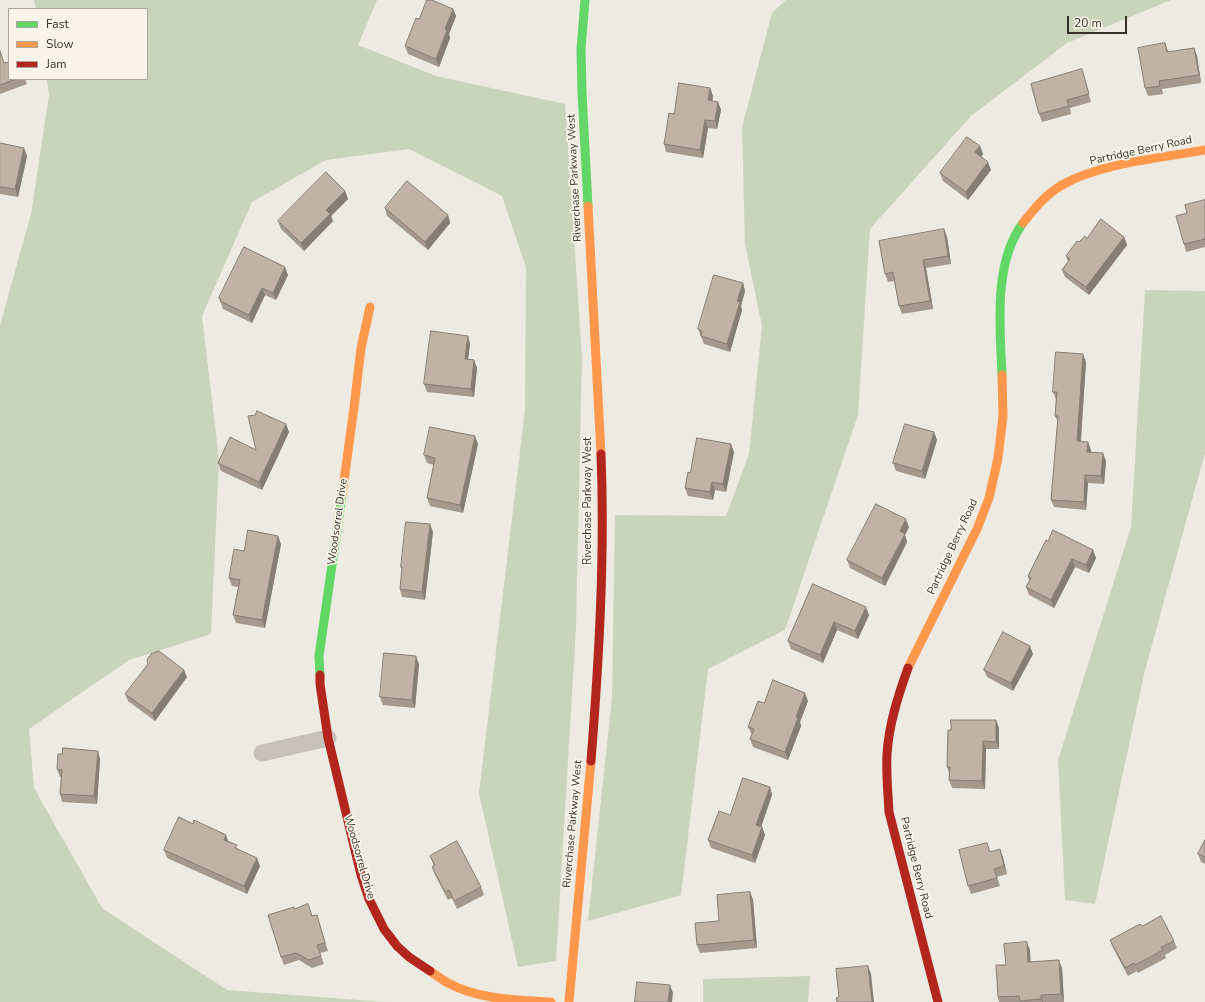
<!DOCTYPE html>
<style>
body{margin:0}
#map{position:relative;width:1205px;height:1002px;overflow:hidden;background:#edeae2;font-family:"Nunito Sans",sans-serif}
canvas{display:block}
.legend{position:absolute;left:8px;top:8px;width:140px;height:72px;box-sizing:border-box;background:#f9f5e9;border:1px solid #aba69c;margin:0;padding:5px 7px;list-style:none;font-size:12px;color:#373028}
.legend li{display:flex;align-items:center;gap:8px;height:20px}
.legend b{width:20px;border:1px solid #aba69c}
.scale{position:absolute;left:1067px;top:16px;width:60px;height:18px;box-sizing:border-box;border:2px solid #373028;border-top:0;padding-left:5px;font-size:12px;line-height:14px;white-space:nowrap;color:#373028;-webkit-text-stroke:3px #f9f5e9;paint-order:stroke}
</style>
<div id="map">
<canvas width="1205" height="1002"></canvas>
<ul class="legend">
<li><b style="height:5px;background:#63d668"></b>Fast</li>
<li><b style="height:5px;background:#ff974d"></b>Slow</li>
<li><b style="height:5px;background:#b3261e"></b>Jam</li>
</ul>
<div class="scale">20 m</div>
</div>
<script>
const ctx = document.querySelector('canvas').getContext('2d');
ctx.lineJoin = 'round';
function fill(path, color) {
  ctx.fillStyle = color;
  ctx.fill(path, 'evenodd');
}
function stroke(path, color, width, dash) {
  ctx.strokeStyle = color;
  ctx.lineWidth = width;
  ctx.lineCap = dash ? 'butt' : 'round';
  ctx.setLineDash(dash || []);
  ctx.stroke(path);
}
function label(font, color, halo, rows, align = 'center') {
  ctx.font = font + ' "Nunito Sans",sans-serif';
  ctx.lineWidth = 3.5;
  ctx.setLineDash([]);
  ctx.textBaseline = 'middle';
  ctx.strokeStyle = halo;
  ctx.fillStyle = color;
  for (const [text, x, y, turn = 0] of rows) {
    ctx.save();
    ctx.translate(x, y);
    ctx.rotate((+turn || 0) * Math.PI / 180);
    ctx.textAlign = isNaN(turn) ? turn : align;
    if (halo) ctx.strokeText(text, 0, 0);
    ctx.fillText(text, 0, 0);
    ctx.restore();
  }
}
const green = new Path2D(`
 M34 0H377L358 45 436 76 565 104 582 357 576 628 556 961 518 967 479 793 525 410 526 267 502 196 409 149 326 160 252 202 202 316 219 460 211 634 129 660 29 729 34 788 102 908 227 990 386 1002H0V325L31 214 49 95 47 79H147V9H36Z
 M786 0H1171L1067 43 971 116 870 229 858 415 785 630 708 669 681 895 588 921 612 698 615 515 726 516 749 454 762 326 745 244 742 127 772 13Z
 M1145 290 1205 291V453L1145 670 1095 904 1065 900 1058 760 1131 527Z
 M810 976 808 1002H703V979Z`);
const street = new Path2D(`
 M262 753 328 738`);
const fast = new Path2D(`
 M585 0 581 49 582 92 588 206
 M1002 375C1000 328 993 263 1023 223
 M320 675 319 656 342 495`);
const slow = new Path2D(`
 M588 206 601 454
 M1023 223C1034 209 1046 194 1062 185 1101 163 1161 158 1205 150
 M342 495 354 408 361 348 370 307
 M908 668 977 529 989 498 998 458 1003 416 1002 375
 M430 971C436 975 441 979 448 983 480 1000 516 1000 551 1002
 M569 1002 591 761`);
const jam = new Path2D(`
 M908 668C898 696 889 724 887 754 886 773 888 793 889 812L938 1002
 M320 675V684L328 738 361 875 369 899 384 929 397 946 409 957 430 971
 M591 761C599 659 605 556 601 454`);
const wall = new Path2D(`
 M453 9 456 16 449 34 450 38 439 67 408 54 405 46 419 19Z
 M1194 48 1197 56 1201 83 1162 89 1163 94 1148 96 1145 88 1168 52Z
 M0 51 9 79H25L27 84 0 94Z
 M1084 77 1091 102 1070 108 1071 114 1042 122 1039 114Z
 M710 88 713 96 712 101 718 102 721 110 717 129 708 128 703 158 666 152 664 144 674 114Z
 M0 143 27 156 18 197 0 194Z
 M980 146 983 154 981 157 991 170 968 200 943 181 940 173Z
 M345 191 348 199 331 216 333 221 304 251 281 229 278 221Z
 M1205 200V247L1186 252 1184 244 1187 213Z
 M385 208 448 215 450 223 428 250 387 216Z
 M944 229 947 237 951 264 926 268 933 309 902 314 899 306 894 281 888 282 885 274Z
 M1124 237 1127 245 1089 295 1065 277 1062 270 1068 262 1066 256 1079 242 1087 238Z
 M288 275 276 300 265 295 252 323 223 309 219 298Z
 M743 283 745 291 741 306 742 310 730 352 704 344 698 329Z
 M468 336 470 344 468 359 474 360 477 368 474 397 427 392 424 384Z
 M1086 362 1081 441 1091 450V452L1106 461 1104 484 1088 483 1086 510 1054 507 1051 500 1058 422 1055 416 1056 400 1053 392Z
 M286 424 289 432 262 490 221 471 218 463 256 450Z
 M934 432 937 440 925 479 896 471 893 463Z
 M478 444 463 513 430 506 427 498 434 465 427 463 424 455Z
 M734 452 726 492 715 490 713 500 688 496 685 488 690 473Z
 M909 527 905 535 907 542 885 586 850 568 847 560Z
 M433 532 425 600 402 597 400 589 402 570 401 567Z
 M1048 541 1093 550 1096 558 1089 573 1075 567 1054 608 1029 595 1026 587 1029 581 1028 576Z
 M281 544 265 628 236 623 233 615 238 587 232 586 229 578 244 551Z
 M813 584 869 615 858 639 837 630 823 663 791 649 788 641Z
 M1033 654 1013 691 987 677 984 670Z
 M419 664 415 708 383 705 380 697Z
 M187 677 155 721 128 701 125 694Z
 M808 701 800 722 801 726 788 760 753 747 750 739 752 735 748 727 764 703Z
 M996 720 999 728V749H986L985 789 952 788 949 780V773L947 767 951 730Z
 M100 759 97 804 62 802 60 794 61 777H60L57 769Z
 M770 787 772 795 761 827H762L765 835 755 863 711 848 708 840 730 815Z
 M1205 840V864L1201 862 1198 854Z
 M229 842 260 866 247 894 167 858 164 850Z
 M1000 849 1007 874 997 877 1000 886 971 894 968 886 990 852Z
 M430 856 481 887 484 895 457 909 452 898 448 900 435 875 432 867 434 866Z
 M750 892 753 900 757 948 700 953 697 945 719 921Z
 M295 909 313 916 317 915 328 951 320 953 324 964 312 968 299 960 284 965 281 957Z
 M1142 926 1174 941 1177 948 1165 955 1166 958 1138 973 1137 971 1128 976 1113 948 1110 940Z
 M1030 950V962L1062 968 1064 1002H999L998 997 1006 965Z`);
const shadedWall = new Path2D(`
 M453 9 456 16 449 34 450 38 439 67 436 59 445 29Z
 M1165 43 1168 51 1170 60 1167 52Z
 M1194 48 1197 56 1201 83 1199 75Z
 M710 88 713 96 711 108 708 100Z
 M718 102 721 110 717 129 715 121Z
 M705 120 708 128 703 158 700 150Z
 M980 146 983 154 978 160 975 152Z
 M24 148 27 156 18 197 15 189Z
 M988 162 991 170 968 200 966 192Z
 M345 191 348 199 331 216 333 221 304 251 301 243 326 210Z
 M448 215 450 223 428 250 425 242Z
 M944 229 947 237 951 264 948 256Z
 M1124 237 1127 245 1089 295 1086 287Z
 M923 260 926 268 933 309 930 301Z
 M285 267 288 275 276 300 273 293Z
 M743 283 745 291 741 306 742 310 730 352 727 344 737 301Z
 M262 288 265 295 252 323 249 315Z
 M468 336 470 344 467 367 465 359Z
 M1083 354 1086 362 1080 449 1077 441Z
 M474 360 477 368 474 397 471 389Z
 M286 424 289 432 262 490 259 482Z
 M934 432 937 440 925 479 922 471Z
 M475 436 478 444 463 513 460 505Z
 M1088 442 1091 450 1090 460 1087 452Z
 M731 444 734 452 726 492 723 484Z
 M1103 453 1106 461 1104 484 1101 476Z
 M1085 475 1088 483 1086 510 1084 502Z
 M712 482 715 490 713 500 710 492Z
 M906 519 909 527 905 535 907 542 885 586 882 578 900 531Z
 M430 524 433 532 425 600 422 592Z
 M278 536 281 544 265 628 262 620Z
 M1093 550 1096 558 1089 573 1086 565Z
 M1072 559 1075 567 1054 608 1051 600Z
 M866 607 869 615 858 639 855 631Z
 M834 622 837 630 823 663 820 655Z
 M1030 646 1033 654 1013 691 1011 683Z
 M416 656 419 664 415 708 412 700Z
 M184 670 187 677 155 721 152 713Z
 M805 693 808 701 800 722 801 726 788 760 785 752 796 717Z
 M996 720 999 728V749L996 742Z
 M983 741 986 749 985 789 982 781Z
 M98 751 100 759 97 804 94 796Z
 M770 787 772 795 759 833 756 825Z
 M762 827 765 835 755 863 752 855Z
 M226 835 229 843 224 840Z
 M1000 849 1003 857 1007 874 1004 866Z
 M257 858 260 866 247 894 244 886Z
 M750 892 753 900 757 948 754 940Z
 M1027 942 1030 950 1031 970 1028 962Z
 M1059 960 1062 968 1064 1002 1061 994Z
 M868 966 871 974 874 1002H872Z
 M670 985 673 993 672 1002H668Z
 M1041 995 1043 1002H1042Z`);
const building = new Path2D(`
 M427 0H432L453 9 445 29 447 30 436 59 405 46 416 18 419 19Z
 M1165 43 1167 52 1194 48 1199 75 1159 81 1160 86 1145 88 1138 48Z
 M0 51 4 63 9 62V79H16L0 85Z
 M1082 69 1089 94 1067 100 1069 106 1039 114 1031 84Z
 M679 83 710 88 708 100 718 102 715 121 705 120 700 150 664 144 669 113 674 114Z
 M967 137 980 146 975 152 988 162 966 192 940 173Z
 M0 143 24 148 15 189 0 187Z
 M326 172 345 191 326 210 330 214 301 243 278 221Z
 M407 181 448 215 425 242 385 208Z
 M1205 200V239L1184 244 1176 216 1187 213 1185 205Z
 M1101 219 1124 237 1086 287 1062 270 1070 259 1066 256 1077 241 1079 242 1085 236 1087 238Z
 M944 229 948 256 923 260 930 301 899 306 893 272 885 274 879 241Z
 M244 247 285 267 273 293 262 288 249 315 220 301 221 299 219 298Z
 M714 275 743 283 737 301 740 302 727 344 701 336 702 331 698 329Z
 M431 331 468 336 465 359 474 360 471 389 424 384Z
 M1056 352 1083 354 1077 441 1088 442 1087 452 1103 453 1101 476 1085 475 1084 502 1051 500 1058 416H1055L1057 392H1053Z
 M257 411 286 424 259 482 218 463 230 437 256 450 248 416 255 415Z
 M905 424 934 432 922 471 893 463Z
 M430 427 475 436 460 505 427 498 435 458 424 455Z
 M697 438 731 444 723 484 712 482 710 492 685 488 688 472 690 473Z
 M876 504 906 519 900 531 905 534 882 578 847 560Z
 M406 522 430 524 422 592 400 589 402 567H401Z
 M248 530 278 536 262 620 233 615 240 580 229 578 234 549 244 551Z
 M1053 530 1093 550 1086 565 1072 559 1051 600 1026 587 1031 578 1028 576 1046 540 1048 541Z
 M813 584 866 607 855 631 834 622 820 655 788 641Z
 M1003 632 1030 646 1011 683 984 670Z
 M159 651 184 670 152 713 125 694 148 664 147 660 151 654Z
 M384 653 416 656 412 700 380 697Z
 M773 680 805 693 796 717 798 718 785 752 750 739 754 729 748 727 758 701 764 703Z
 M951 720H996V742L983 741 982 781 949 780 950 767H947L948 730H951Z
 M63 748 98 751 94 796 60 794 62 770 57 769 58 754H62Z
 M743 778 770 787 756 825 762 827 752 855 708 840 719 811 730 815Z
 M179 817 193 824 194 820 226 835 224 840 237 845 235 848 257 858 244 886 164 850Z
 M1205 840V857L1198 854Z
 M457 841 481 887 454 901 449 890 445 892 432 867 435 865 430 856Z
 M987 843 990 852 1000 849 1004 866 994 869 997 878 968 886 959 850Z
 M750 892 754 940 697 945 695 923 719 921 717 895Z
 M308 904 312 916 317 915 325 943 317 945 321 956 309 960 296 953 281 957 268 915 294 907V909Z
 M1161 916 1174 941 1161 947 1163 950 1135 965 1134 963 1125 968 1110 940 1140 924 1142 926Z
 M1027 942 1028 962 1059 960 1061 994 1041 995V999L1020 1001 1019 996 998 997 996 965H1006L1004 944Z
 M868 966 872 1002H837L836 998 839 997 836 969Z
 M637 982 670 985 668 1002H635Z`);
const streetNames = [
 ["Partridge Berry Road",1141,151,-12],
 ["Riverchase Parkway West",575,178,-93],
 ["Riverchase Parkway West",588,501,-90],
 ["Woodsorrel Drive",338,522,-82],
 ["Partridge Berry Road",953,547,-65],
 ["Riverchase Parkway West",573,824,-85],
 ["Woodsorrel Drive",359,857,74],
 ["Partridge Berry Road",916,868,76]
];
fill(green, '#cad3bc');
stroke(street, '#c6c2bb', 17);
stroke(fast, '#63d668', 9);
stroke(slow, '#ff974d', 9);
stroke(jam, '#b3261e', 9);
fill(wall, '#a5998d');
fill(shadedWall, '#867d73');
fill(building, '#c0b2a4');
stroke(building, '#867d73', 1);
label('11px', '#373028', '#f9f5e9', streetNames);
</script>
